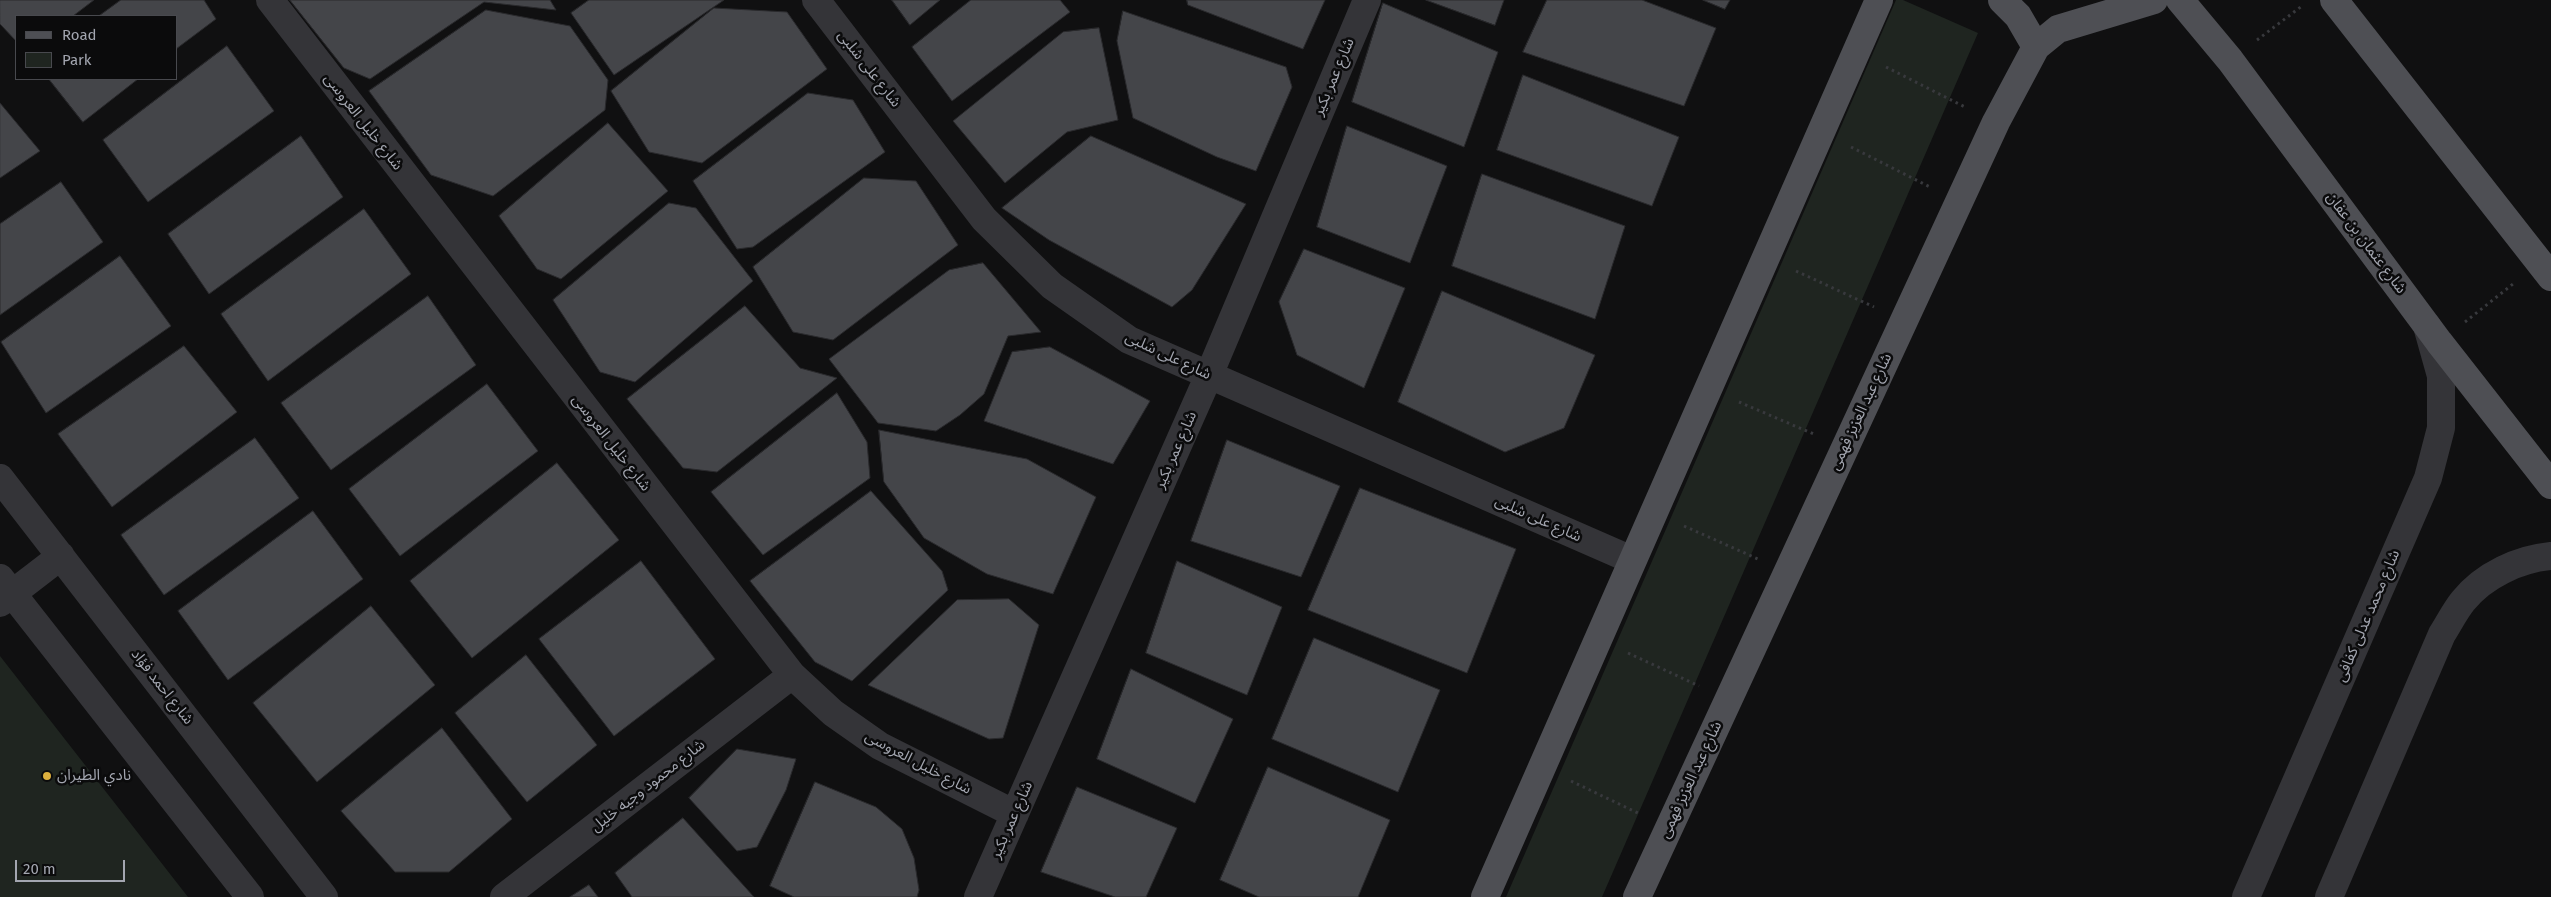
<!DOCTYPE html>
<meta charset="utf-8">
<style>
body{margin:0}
#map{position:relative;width:2551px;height:897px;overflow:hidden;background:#101011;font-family:"Fira Sans",sans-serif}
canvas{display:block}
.legend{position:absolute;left:15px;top:15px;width:162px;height:65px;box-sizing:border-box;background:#0b0b0c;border:1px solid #48494e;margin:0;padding:6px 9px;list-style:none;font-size:15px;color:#a3a6b0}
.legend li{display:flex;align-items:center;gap:10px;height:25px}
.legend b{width:25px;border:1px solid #48494e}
.scale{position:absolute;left:15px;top:860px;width:110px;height:22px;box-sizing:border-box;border:2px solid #a3a6b0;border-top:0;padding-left:6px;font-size:15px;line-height:18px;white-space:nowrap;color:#a3a6b0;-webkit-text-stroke:4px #0b0b0c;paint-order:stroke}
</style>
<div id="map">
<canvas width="2551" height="897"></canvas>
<ul class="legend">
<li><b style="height:6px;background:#4e4f54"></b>Road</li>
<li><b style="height:14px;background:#1f2520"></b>Park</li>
</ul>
<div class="scale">20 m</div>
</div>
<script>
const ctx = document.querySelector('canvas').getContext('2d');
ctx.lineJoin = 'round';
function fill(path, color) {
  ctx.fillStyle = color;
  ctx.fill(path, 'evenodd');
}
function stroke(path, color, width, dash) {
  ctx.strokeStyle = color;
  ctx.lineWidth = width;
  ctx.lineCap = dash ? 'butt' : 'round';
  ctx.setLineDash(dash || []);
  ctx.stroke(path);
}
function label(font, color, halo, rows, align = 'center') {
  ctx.font = font + ' "Fira Sans","Noto Sans Arabic",sans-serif';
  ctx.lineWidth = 5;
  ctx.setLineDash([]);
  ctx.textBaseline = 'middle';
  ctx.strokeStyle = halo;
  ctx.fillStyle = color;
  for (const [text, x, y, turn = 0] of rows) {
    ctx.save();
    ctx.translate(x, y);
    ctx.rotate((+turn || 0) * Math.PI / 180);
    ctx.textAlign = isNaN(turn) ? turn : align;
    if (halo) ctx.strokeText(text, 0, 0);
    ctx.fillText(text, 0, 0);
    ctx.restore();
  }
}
const green = new Path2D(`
 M1896 0H1903L1978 33 1602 897H1506Z
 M0 656 188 897H0Z`);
const building = new Path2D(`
 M0 0H94L73 16H16V41L0 24Z
 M121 0H204L216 19 176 49V16H99Z
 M290 0H550L556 10 484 2 370 79 344 68Z
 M589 0H724L614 75 571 13Z
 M892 0H940L910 25Z
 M971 0H1060L1070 12 952 101 912 47Z
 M1187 0H1325L1303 49 1188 5Z
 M1426 0H1504L1495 25Z
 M1547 0H1642L1716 28 1684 106 1523 52Z
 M1703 0H1730L1725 9Z
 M1383 3 1498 52 1464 147 1352 102Z
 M714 8 787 12 827 69 702 163 649 152 611 91Z
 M486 10 570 26 608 80 605 110 493 196 431 175 369 91Z
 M1123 11 1286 67 1292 87 1256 171 1217 157 1133 118 1117 41Z
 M1099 28 1118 120 1067 132 1005 183 953 121 1063 32Z
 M227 46 274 111 148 202 103 140Z
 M1523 75 1679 137 1652 206 1497 150Z
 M49 79H138L83 122Z
 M808 93 853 100 885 152 753 247 737 249 693 181Z
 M0 103 40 151 0 178Z
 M608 123 668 191 561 279 537 269 499 216Z
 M1347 126 1447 166 1410 263 1317 227Z
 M301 136 343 197 209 294 168 234Z
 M1091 136 1246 204 1192 290 1172 307 1049 240 1002 208Z
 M1482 174 1625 226 1595 319 1452 266Z
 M864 178 916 181 958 245 833 340 793 332 753 267Z
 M61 182 103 242 0 315V224Z
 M669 203 696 208 753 281 635 382 600 372 553 300Z
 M364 209 411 274 268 381 221 314Z
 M1304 249 1405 288 1364 388 1297 355 1279 302Z
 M120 256 171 326 46 413 1 342Z
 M983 263 1041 332 1008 336 984 394 960 415 936 431 878 423 829 359 949 270Z
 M1442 291 1595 355 1564 428 1505 452 1398 402Z
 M428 296 476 365 331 470 281 403Z
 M745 306 800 368 837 378 717 472 683 468 627 399Z
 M184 346 237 412 112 507 58 434Z
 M1050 347 1150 401 1113 464 984 421 1012 352Z
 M487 384 538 451 400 556 349 489Z
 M837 393 867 442 870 478 763 555 711 492Z
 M879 430 1027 459 1096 497 1053 594 987 574 924 538 884 482Z
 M255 438 299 498 164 595 121 535Z
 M1227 440 1340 486 1301 577 1191 541Z
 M557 463 619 540 472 658 410 581Z
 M1360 488 1516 549 1467 673 1308 610Z
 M871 491 942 571 948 590 852 681 815 662 750 581Z
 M313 511 363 579 228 680 178 611Z
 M641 561 715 659 614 736 539 639Z
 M1177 561 1282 607 1247 695 1146 653Z
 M1009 599 1039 625 1003 738 989 739 868 685 957 600Z
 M371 606 435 685 317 782 253 703Z
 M1314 638 1440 690 1398 792 1272 739Z
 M526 655 597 745 527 802 455 713Z
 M1131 669 1233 719 1195 803 1097 759Z
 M442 728 512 819 449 872H395L341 811Z
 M737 749 796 759 786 790 757 847 737 851 689 798Z
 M1268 767 1390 820 1358 897H1259L1220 880Z
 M815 782 876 807 902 829 914 858 919 890 917 897H794L770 886Z
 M1077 787 1177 828 1146 897H1115L1041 872Z
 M683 818 754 897H632L615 873Z
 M589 885 598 897H570Z`);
const path = new Path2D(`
 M2257 40 2302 6
 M1886 67 1967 108
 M1851 147 1930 187
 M1796 271 1874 307
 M2465 322 2513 284
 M1739 402 1816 435
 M1684 526 1758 559
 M1628 653 1699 686
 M1571 781 1640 814`);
const minor = new Path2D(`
 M270 0 792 675 833 713 880 746 1015 814
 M816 0 984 219 1052 286 1129 340 1632 560
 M0 478 324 897
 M0 578 250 897
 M0 603 61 556
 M504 897 792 675
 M978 897 1209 375 1367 0
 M2246 897 2428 478 2441 428V376L2427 326
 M2329 897 2442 634C2449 623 2455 611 2463 601 2484 575 2519 559 2551 556`);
const major = new Path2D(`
 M2002 0 2018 16 2036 47
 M2180 0 2230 60 2439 342 2551 485
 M2334 0 2551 277
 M1485 897 1879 0
 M1637 897 1996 122 2036 47 2058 29 2154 0`);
const markers = [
 [47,776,5,"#dcaf3d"]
];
const streetNames = [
 ["شارع على شلبى",869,69,52],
 ["شارع عمر بكير",1334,77,-67],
 ["شارع خليل العروسى",363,122,52],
 ["شارع عثمان بن عفان",2366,243,53],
 ["شارع على شلبى",1168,356,25],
 ["شارع عبد العزيز فهمى",1861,412,-65],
 ["شارع خليل العروسى",611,443,52],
 ["شارع عمر بكير",1176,450,-66],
 ["شارع على شلبى",1538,519,24],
 ["شارع محمد عدلى كفافى",2368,616,-67],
 ["شارع احمد فؤاد",162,687,52],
 ["شارع خليل العروسى",918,763,28],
 ["شارع عبد العزيز فهمى",1691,780,-65],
 ["شارع محمود وجيه خليل",648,786,-38],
 ["شارع عمر بكير",1012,820,-66]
];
const poiNames = [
 ["نادي الطيران",57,776]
];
fill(green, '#1f2520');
fill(building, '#444549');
stroke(building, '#2a2a2d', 1);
stroke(path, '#38393d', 3, [2.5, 4]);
stroke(minor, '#343438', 28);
stroke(major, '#4e4f54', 28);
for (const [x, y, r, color] of markers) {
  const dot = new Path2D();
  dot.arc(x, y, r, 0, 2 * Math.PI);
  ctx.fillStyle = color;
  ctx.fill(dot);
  stroke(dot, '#0b0b0c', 2);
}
label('15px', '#a3a6b0', '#0b0b0c', streetNames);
label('15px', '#a3a6b0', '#0b0b0c', poiNames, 'left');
</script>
